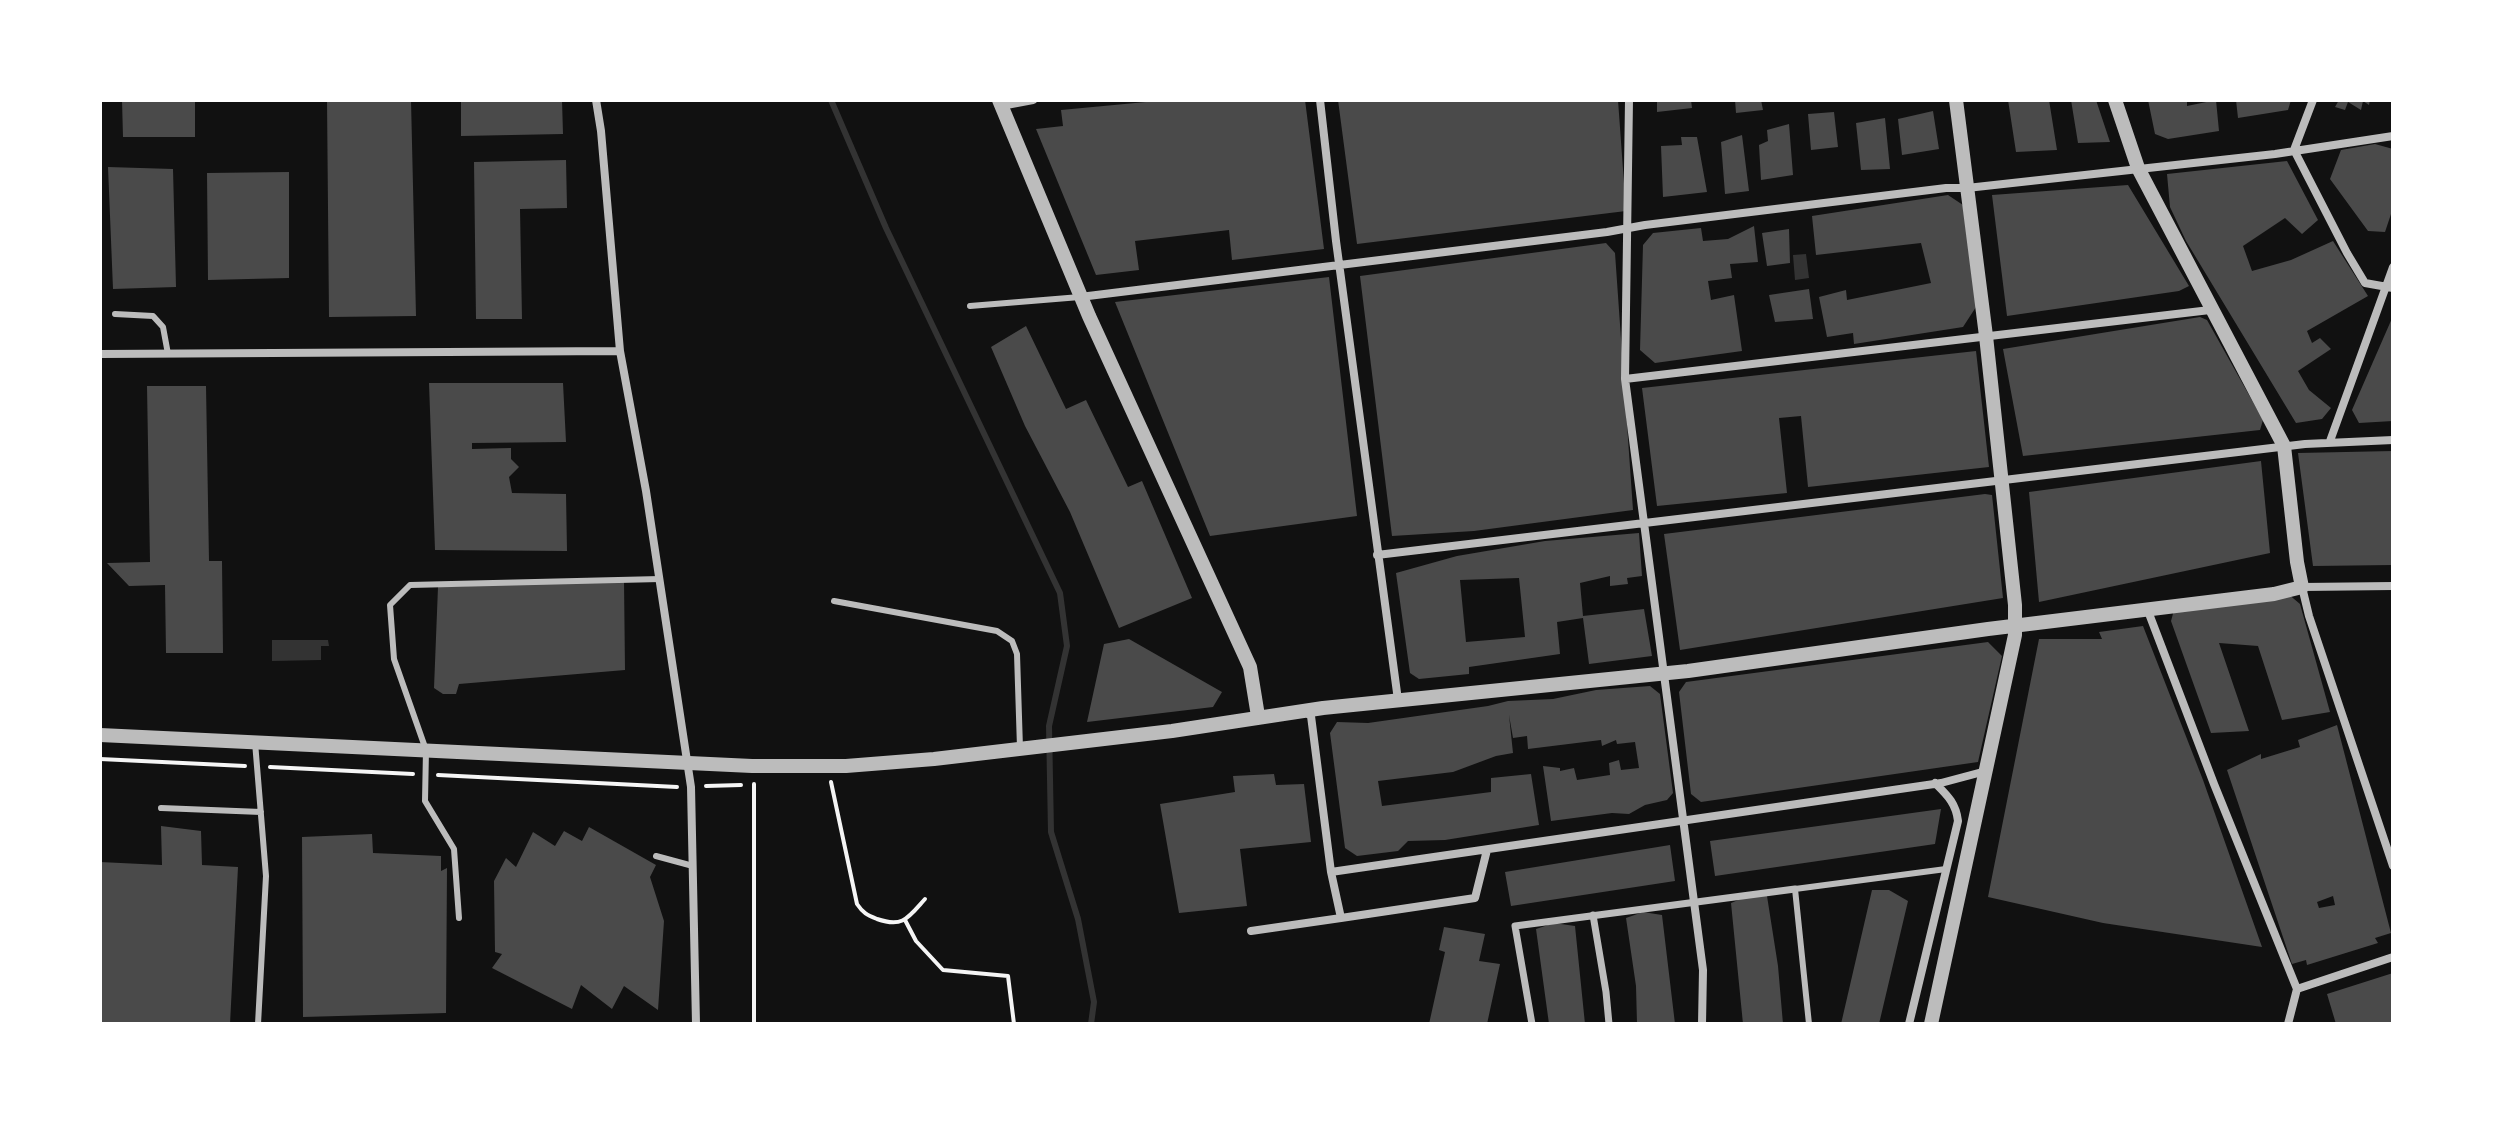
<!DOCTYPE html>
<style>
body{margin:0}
#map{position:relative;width:2493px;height:1124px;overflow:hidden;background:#111;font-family:"Space Grotesk",sans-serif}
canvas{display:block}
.frame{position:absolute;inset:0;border:102px solid #fff;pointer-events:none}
</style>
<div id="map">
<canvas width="2493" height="1124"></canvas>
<div class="frame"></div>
</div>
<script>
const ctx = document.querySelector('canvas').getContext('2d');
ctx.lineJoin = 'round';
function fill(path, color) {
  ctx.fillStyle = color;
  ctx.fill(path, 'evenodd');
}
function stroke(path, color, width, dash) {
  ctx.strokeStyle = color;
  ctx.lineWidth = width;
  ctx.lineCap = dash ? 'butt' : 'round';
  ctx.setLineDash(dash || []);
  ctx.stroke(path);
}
const water = new Path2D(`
 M1806 254 1809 278 1795 280 1793 255Z
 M272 640H328L329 646H321V660L272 661Z`);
const stream = new Path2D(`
 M831 100 886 228 1060 593 1067 646 1049 726 1051 832 1078 919 1094 1002 1091 1024`);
const building = new Path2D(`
 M122 100H195V137H123Z
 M327 100H411L416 316 329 317Z
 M461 100H562L563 134 461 136Z
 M1167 100H1305L1324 249 1232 260 1229 230 1135 241 1139 270 1096 275 1036 129 1063 126 1061 110Z
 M1338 100H1618L1626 211 1357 244Z
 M1657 100H1691L1692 108 1657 112Z
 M1735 100H1761L1763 110 1736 113Z
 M2008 100H2049L2057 150 2016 152Z
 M2071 100H2096L2110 142 2078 143Z
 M2148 100H2187V106L2216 100 2219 131 2168 139 2155 134Z
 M2236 100H2291L2288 110 2238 118Z
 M2339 100H2370L2369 105 2363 101 2361 110 2348 102 2345 110 2335 107Z
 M1933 111 1939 149 1902 155 1898 119Z
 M1834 112 1838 147 1811 150 1808 114Z
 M1885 118 1890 169 1861 170 1856 123Z
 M1789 124 1793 175 1761 180 1759 145 1768 141 1767 130Z
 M1742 135 1749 191 1725 194 1721 142Z
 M1681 137H1697L1707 192 1663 197 1661 146 1682 145Z
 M2375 144 2393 149V208L2385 232 2368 231 2330 179 2341 150Z
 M566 160 567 208 520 209 522 319H476L474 162Z
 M2287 161 2318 220 2302 234 2285 218 2243 246 2252 271 2291 260 2333 241 2368 296 2307 331 2312 343 2320 338 2331 349 2298 371 2309 390 2331 408 2322 419 2296 423 2186 241 2170 207 2167 174Z
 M108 167 173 169 176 287 113 289Z
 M289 172V278L208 280 207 173Z
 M2128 185 2189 286 2179 291 2007 316 1992 195Z
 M1948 195 1963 205 1976 307 1963 327 1854 344 1853 333 1827 337 1819 297 1846 290 1847 300 1931 283 1921 243 1816 255 1812 216Z
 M1754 226 1758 262 1730 264 1732 278 1708 281 1711 300 1734 295 1742 351 1655 363 1640 350 1643 245 1653 233 1701 228 1703 241 1728 239Z
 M1789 229 1790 263 1767 266 1762 233Z
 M1606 243 1615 253 1633 510 1474 531 1392 536 1360 276Z
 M1329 277 1357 516 1210 536 1115 302Z
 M1809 289 1813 319 1775 322 1769 295Z
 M2393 316V421L2359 423 2352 410Z
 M2200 317 2207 320 2263 420 2260 430 2023 456 2003 349Z
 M1026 326 1066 409 1086 400 1128 487 1142 481 1192 598 1119 628 1070 512 1025 426 991 347Z
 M1976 351 1989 467 1808 487 1801 416 1779 418 1787 493 1657 506 1642 388Z
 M429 383H563L566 442 472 443V449L511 448V459L519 467 509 477 512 493 566 494 567 551 435 550Z
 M147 386H206L209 561H222L223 653H166L165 585 129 586 107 563 150 562Z
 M2393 451V565L2313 566 2298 453Z
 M2261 461 2270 553 2039 602 2029 492Z
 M1985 494 1992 495 2003 598 1680 650 1664 534Z
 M1639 533 1642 576 1627 578 1628 584 1610 586V576L1580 583 1583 616 1644 609 1652 656 1589 664 1583 618 1557 622 1560 654 1469 667V674L1419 679 1410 673 1396 573 1457 556 1545 541ZM1519 578 1525 637 1466 642 1460 580Z
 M624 581 625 670 459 684 456 694H443L434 688 438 587Z
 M2287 593 2300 604 2330 712 2282 720 2258 646 2219 643 2249 731 2211 733 2171 621 2174 610Z
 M2143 626 2203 780 2262 947 2103 923 1988 897 2039 639H2102L2099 632Z
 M1129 639 1222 692 1213 707 1087 722 1104 644Z
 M1988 642 2002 656 1978 762 1701 802 1691 794 1679 692 1686 682Z
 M1650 686 1660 694 1673 793 1667 800 1645 805 1629 814 1612 813 1551 821 1543 766 1560 768V771L1574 768 1577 780 1610 775 1609 763 1619 760 1621 770 1639 768 1635 742 1617 744 1616 740 1602 746 1601 740 1528 749 1527 736 1513 738 1509 715 1513 753 1496 756 1453 772 1378 781 1382 806 1491 792V778L1531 774 1539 825 1445 840 1408 841 1398 851 1357 856 1345 848 1330 733 1337 722 1368 723 1488 706 1508 701 1553 699 1596 690Z
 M2337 725 2391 933 2375 938 2378 943 2307 965 2306 960 2292 964 2227 770 2261 754V759L2300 747 2298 740ZM2333 896 2335 905 2319 908 2317 902Z
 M1274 774 1276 785 1304 784 1311 842 1240 849 1247 906 1179 913 1160 804 1235 792 1233 776Z
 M1941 809 1935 844 1715 876 1710 841Z
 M161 826 201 831 202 865 238 867 230 1024H100V862L162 865Z
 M589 827 656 865 650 877 664 921 658 1010 624 986 612 1009 581 985 572 1009 492 968 502 954 495 952 494 881 506 858 516 867 533 832 555 846 564 831 582 841Z
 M372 834 373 853 441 856V871L447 868 446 1013 303 1017 302 837Z
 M1670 845 1675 881 1511 906 1505 872Z
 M1872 890H1889L1908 901 1879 1024H1841Z
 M1748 896H1767L1778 966 1783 1024H1743L1731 903Z
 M1643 912 1662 915 1675 1024H1637L1636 986 1626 918Z
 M1554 923 1575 926 1585 1024H1549L1536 929Z
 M1444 927 1485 934 1479 961 1500 964 1487 1024H1429L1445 952 1439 950Z
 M2393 973V1024H2336L2327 994Z`);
const path = new Path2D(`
 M100 759 245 766
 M270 767 413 774
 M438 775 677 787
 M831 782 857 904C863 913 867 915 877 919 903 928 908 918 925 899
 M706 786 741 785
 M905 920 916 941 943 970 1008 976 1014 1024
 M754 1024V784`);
const service = new Path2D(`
 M970 306 1080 297
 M115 314 153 316 163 327 168 354
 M834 601 997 631 1012 641 1017 654 1020 748
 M255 742 266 876 258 1024
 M161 808 261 812
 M656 856 693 866
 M459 918 454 849 425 801 426 750 394 659 390 605 410 585 660 579
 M1809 1024 1795 889 1946 869`);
const pedestrian = new Path2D(`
 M1593 915 1606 992 1609 1024
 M1532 1024 1515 926 1795 889`);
const minor = new Path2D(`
 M596 100 601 131 620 351 646 491 691 787 696 1024
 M1320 100 1336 241 1398 700
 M1629 100 1625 379 1703 970 1702 1024
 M2313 100 2294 150 2347 253 2365 283 2393 288
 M1001 106 1033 100
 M1080 297 1607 232 1645 225 1946 188H1967L2275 154 2393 136
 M100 354 620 351
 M1625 379 2210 310
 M2330 441 2393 267
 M1377 555 2305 444 2393 440
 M2393 586 2302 587 2309 616 2393 866
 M2148 611 2214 784 2297 989
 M1304 711 1311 716 1331 872 1341 918 1475 898 1487 850
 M1331 872 1941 783 1986 771
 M1251 931 1341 918
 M2297 989 2393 957
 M1909 1024 1958 821C1956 803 1947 795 1935 783
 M2288 1024 2297 989`);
const tertiary = new Path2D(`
 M999 100 1089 316 1250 667 1258 716
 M100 735 752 766H846L934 759 1172 731 1323 708 1688 671 1988 629 2274 594 2302 587 2297 562 2284 446 2138 168 2115 100
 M1931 1024 2015 635V605L1986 336 1956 100`);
fill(water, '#333');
stroke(stream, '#333', 6);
fill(building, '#4a4a4a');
stroke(path, '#f5f5f5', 4);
stroke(service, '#bcbcbc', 6);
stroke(pedestrian, '#bcbcbc', 7);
stroke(minor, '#bcbcbc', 8);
stroke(tertiary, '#bcbcbc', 14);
</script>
